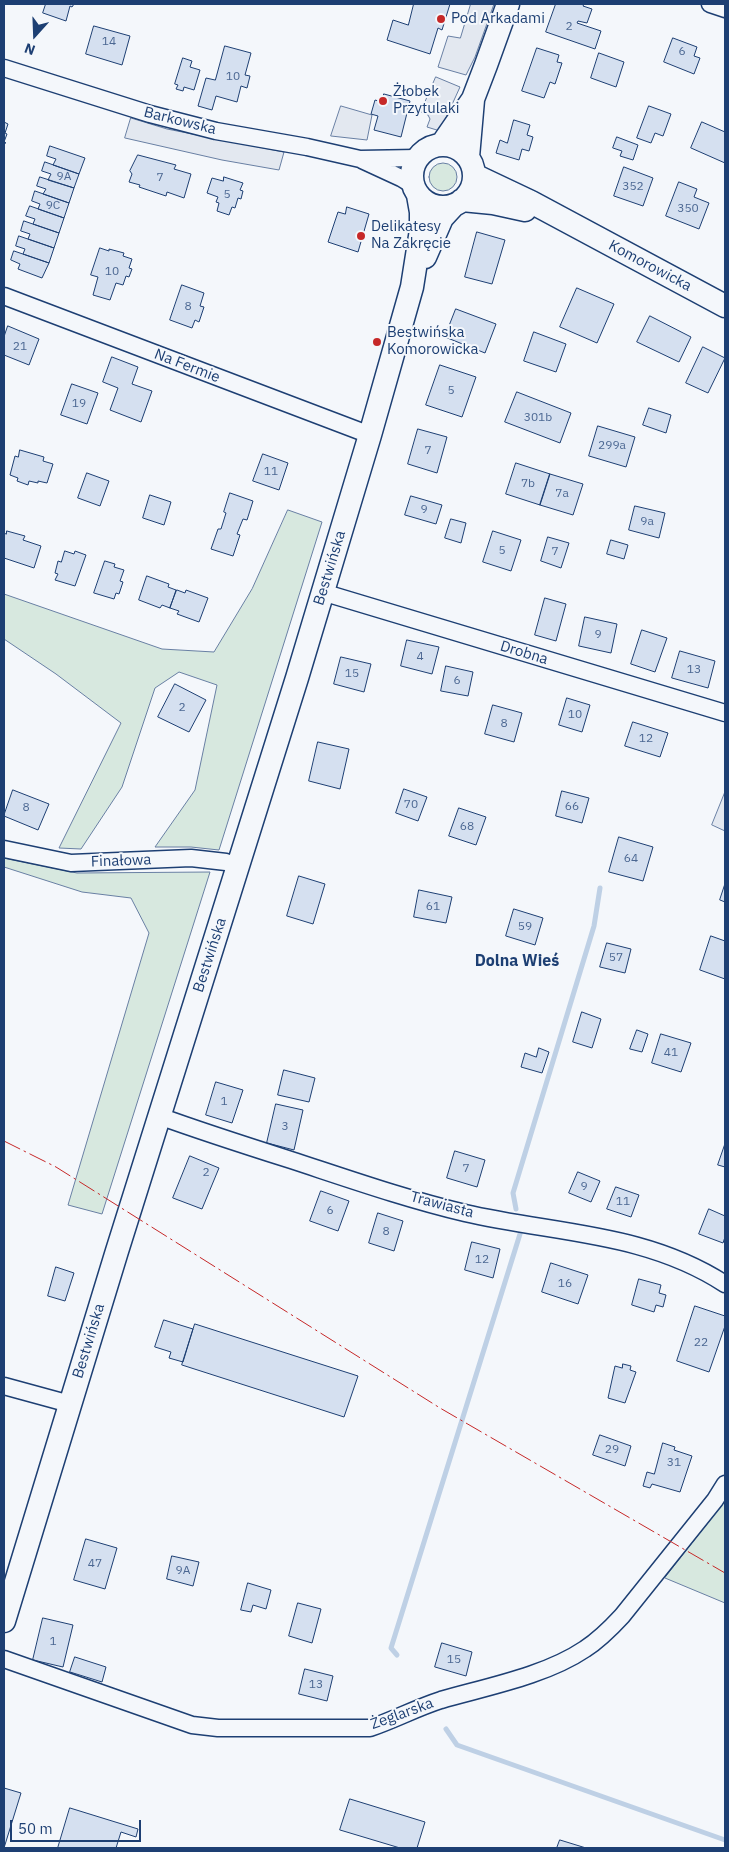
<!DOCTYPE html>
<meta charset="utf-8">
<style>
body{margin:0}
#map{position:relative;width:729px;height:1852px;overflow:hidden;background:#f4f7fb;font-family:"IBM Plex Sans",sans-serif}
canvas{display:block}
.frame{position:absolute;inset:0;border:5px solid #1d3f73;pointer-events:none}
.north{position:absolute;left:10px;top:10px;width:50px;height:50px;-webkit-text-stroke:4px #f4f7fb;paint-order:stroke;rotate:200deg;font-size:14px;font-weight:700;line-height:20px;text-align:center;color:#1d3f73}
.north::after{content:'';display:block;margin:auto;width:18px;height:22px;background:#1d3f73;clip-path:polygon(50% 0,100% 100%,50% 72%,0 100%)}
.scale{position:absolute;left:10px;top:1820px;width:131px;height:22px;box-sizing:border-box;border:2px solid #1d3f73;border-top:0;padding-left:6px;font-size:15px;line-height:18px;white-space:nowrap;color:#1d3f73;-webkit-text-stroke:4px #f4f7fb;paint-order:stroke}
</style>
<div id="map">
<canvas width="729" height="1852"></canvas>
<div class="frame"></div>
<div class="north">N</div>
<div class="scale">50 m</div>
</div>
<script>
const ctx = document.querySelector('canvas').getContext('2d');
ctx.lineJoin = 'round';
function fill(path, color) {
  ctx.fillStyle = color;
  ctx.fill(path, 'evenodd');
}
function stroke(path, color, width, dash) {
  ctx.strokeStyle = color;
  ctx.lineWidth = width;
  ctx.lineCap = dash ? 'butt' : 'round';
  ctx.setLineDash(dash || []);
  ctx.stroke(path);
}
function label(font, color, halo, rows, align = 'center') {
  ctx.font = font + ' "IBM Plex Sans",sans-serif';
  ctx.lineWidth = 4;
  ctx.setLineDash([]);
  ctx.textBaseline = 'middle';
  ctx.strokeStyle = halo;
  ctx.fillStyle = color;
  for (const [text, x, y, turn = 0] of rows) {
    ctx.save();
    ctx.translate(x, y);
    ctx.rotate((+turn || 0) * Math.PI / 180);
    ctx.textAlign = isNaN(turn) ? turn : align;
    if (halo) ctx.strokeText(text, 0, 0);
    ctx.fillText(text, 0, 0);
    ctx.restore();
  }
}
const green = new Path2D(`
 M429 177a14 14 0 1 1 28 0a14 14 0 1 1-28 0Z
 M288 510 322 522 219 850 191 847H155L195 790 217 685 179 672 155 688 122 787 81 849 59 848 121 723 56 674 4 639V594L162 649 214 652 252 589Z
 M4 858 77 873 210 872 102 1214 68 1205 149 933 131 898 82 892 4 867Z
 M725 1501V1603L665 1578Z`);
const parking = new Path2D(`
 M471 4H494L475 57 466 75 438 67 448 36 460 38Z
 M436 77 460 87 440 131 427 127 430 119 428 115 421 112Z
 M341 106 372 115 367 140 331 136Z
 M131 118 167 129 284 152 279 170 222 160 125 138Z
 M725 792V831L712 825Z`);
const stream = new Path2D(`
 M516 1209 513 1193 594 926 600 888
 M397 1655 391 1648 520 1234
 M446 1729 457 1745 725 1840`);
const building = new Path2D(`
 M46 4H74L72 7 70 6 66 21 43 13Z
 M414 4H450L442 30 438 28 430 54 387 40 393 20 408 25Z
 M556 4H584L583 6 592 9 587 23 578 21 577 23 601 31 595 49 546 32Z
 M94 26 130 36 122 65 86 54Z
 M673 38 697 47 694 56 700 58 694 74 664 62Z
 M225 46 251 53 245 75 250 76 247 88 241 86 237 102 216 96 212 110 198 106 206 78 215 80Z
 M537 48 559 55 557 62 562 63 555 84 550 82 544 98 522 91Z
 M599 53 624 62 616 87 591 78Z
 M183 58 192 61 190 67 200 70 194 90 184 87 183 91 176 89 178 85 175 84Z
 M384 94 410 101 401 137 374 130 378 116 371 114 375 100 382 102Z
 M649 106 671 114 663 136 655 133 651 143 637 138Z
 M514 120 530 125 527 135 533 137 529 151 522 149 519 160 496 153 500 140 507 143Z
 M4 122 8 124 5 133 7 134 4 142 6 143H4Z
 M702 122 725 132V163L691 148Z
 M617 137 638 145 633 160 620 156 622 151 613 148Z
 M50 146 85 158 79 174 53 165 56 159 47 156Z
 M138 155 176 165 174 169 191 174 184 198 167 192 166 196 139 187 140 185 129 182 132 174 130 171Z
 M45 162 79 174 74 188 48 180 51 174 42 171Z
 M624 167 653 178 643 206 614 196Z
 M40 177 74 188 69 203 43 194 46 189 37 186Z
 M224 177 243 183 240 190 243 191 241 199 238 198 235 208 232 207 229 215 217 211 219 203 216 202 218 197 207 193 212 178 223 181Z
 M679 182 697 189 694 197 709 203 699 229 666 216Z
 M35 191 69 203 64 218 38 209 40 204 32 201Z
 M30 206 64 218 59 233 33 224 35 219 26 216Z
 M347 207 369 214 358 252 328 242 338 212 345 214Z
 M24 221 59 233 54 248 28 239 30 234 21 231Z
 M477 232 505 240 492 284 465 277Z
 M19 236 54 248 49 263 23 254 25 249 16 246Z
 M100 248 109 251V249L124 253 123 256 132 259 129 268 132 269 129 277 126 276 123 285 116 283 110 300 93 295 98 277 91 275Z
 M14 251 49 263 42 278 18 269 20 264 11 260Z
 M182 285 204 293 200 306 204 307 199 322 195 320 192 328 170 320Z
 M577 288 614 304 597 343 560 327Z
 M456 309 496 324 485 353 445 337Z
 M650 316 691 337 679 362 637 342Z
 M8 326 39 339 29 365 4 355V337Z
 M534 332 566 344 556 372 524 361Z
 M703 347 725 358 708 393 686 383Z
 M112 357 138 367 132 384 152 391 141 422 110 410 118 388 103 382Z
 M440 365 476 377 462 417 426 405Z
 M72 384 98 393 87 424 61 415Z
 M517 392 571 413 560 443 505 422Z
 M649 408 671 415 666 433 643 425Z
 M598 426 635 437 626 467 589 456Z
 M418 429 447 437 437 473 408 464Z
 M20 450 44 457 43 461 53 464 47 483 38 481V483L29 481 28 485 17 481 18 478 10 475 15 456 18 457Z
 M263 454 288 463 279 490 253 481Z
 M516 463 550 474 540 505 506 494Z
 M87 473 109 481 100 506 78 498Z
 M550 474 583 484 573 515 540 505Z
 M230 493 253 501 247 520 243 519 237 534 240 535 233 556 211 549 218 529H221L226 513 224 512Z
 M150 495 171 502 164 525 143 518Z
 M411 496 442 505 436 524 405 515Z
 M635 506 665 513 659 538 629 530Z
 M451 519 466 523 461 543 445 538Z
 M7 531 25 536 23 540 41 546 34 568 4 558V533L6 534Z
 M493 531 521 540 511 571 483 562Z
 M548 537 569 543 561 568 541 561Z
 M611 540 628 545 624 559 607 554Z
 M65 551 74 554 75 551 86 555 75 586 55 580 58 574 55 573 58 561 61 562Z
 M105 561 115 564 114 567 124 570 120 581 123 582 119 594 116 593 114 599 94 593Z
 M147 576 169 584 168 587 176 590 170 608 162 605 160 608 139 600Z
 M177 590 185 593 186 590 208 598 199 622 177 614 179 611 170 608Z
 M545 598 566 604 556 641 535 635Z
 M585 617 617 624 611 653 579 646Z
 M642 630 667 638 655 672 631 664Z
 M407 640 439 647 432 674 401 666Z
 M680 651 715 661 708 688 672 678Z
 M341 657 371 664 364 692 334 684Z
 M446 666 473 672 468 696 441 691Z
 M175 684 206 700 189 732 158 717Z
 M567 698 590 705 582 732 559 725Z
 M493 705 522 713 514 742 485 734Z
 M633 722 668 733 660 757 625 746Z
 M318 742 349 749 340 789 309 781Z
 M404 789 427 797 418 821 396 813Z
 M13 790 49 804 38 830 4 816Z
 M562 791 589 798 582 823 556 816Z
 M459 808 486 817 476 845 449 836Z
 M619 837 653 847 643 881 609 872Z
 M299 876 325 884 313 924 287 916Z
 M725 884V902L720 900Z
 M419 890 452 897 446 923 414 917Z
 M514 909 543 918 535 945 506 936Z
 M711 936 725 941V979L700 970Z
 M607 943 631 949 625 973 600 967Z
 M582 1012 601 1019 592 1048 573 1042Z
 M637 1030 648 1034 642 1052 630 1049Z
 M661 1034 691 1043 681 1072 652 1063Z
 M539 1048 549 1052 542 1073 521 1067 525 1053 536 1057Z
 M284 1070 315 1078 309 1102 278 1095Z
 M216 1082 243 1090 232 1123 206 1115Z
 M276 1104 303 1110 294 1150 267 1143Z
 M725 1144V1167L718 1165Z
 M455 1151 485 1160 477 1187 447 1178Z
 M190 1156 219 1168 202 1209 173 1198Z
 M578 1172 600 1181 591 1202 569 1193Z
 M616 1187 639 1195 631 1217 607 1209Z
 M321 1191 349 1201 338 1231 310 1221Z
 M709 1209 725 1216V1237L723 1243 699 1234Z
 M378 1213 403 1221 394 1251 369 1243Z
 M472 1242 500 1249 493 1278 465 1270Z
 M551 1263 588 1275 578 1304 542 1292Z
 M56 1267 74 1273 65 1301 48 1296Z
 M639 1279 661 1285 659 1293 666 1295 663 1307 656 1305 654 1312 632 1305Z
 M695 1306 725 1316V1326L709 1372 677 1361Z
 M164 1320 193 1329 183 1362 169 1358 171 1352 155 1347Z
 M195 1324 358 1376 344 1417 182 1365Z
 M623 1364 631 1366 630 1370 636 1372 625 1403 608 1398 615 1366 622 1368Z
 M600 1435 631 1446 625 1466 593 1455Z
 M663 1443 675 1447 674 1450 692 1456 680 1492 652 1484 650 1488 643 1486 647 1472 654 1474Z
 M86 1539 117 1548 105 1589 74 1580Z
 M172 1556 199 1562 193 1586 167 1579Z
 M248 1583 271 1590 266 1609 253 1605 251 1612 241 1610Z
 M298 1603 321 1609 312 1643 289 1636Z
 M43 1618 73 1625 63 1667 33 1660Z
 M442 1643 472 1652 466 1676 435 1667Z
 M75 1657 106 1667 102 1682 70 1672Z
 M305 1669 333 1676 327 1701 299 1694Z
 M4 1788 21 1793 4 1848Z
 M350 1799 425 1822 417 1848H400L340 1830Z
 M70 1808 138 1829 136 1837 121 1832 116 1848H58Z
 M560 1840 586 1848H557Z`);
const street = new Path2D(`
 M710 4 725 9
 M4 68 150 114 216 131 307 147 360 159 417 158
 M362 160 401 178 414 186
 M4 296 370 435
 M322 592 725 713
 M4 849 71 863 191 858 226 862 238 866
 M159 1116C203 1132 247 1146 291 1160 349 1179 406 1199 465 1213 555 1234 645 1232 725 1284
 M4 1386 70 1404
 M4 1659 192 1725 218 1728H370C394 1720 416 1708 441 1700 486 1687 545 1676 585 1649 599 1640 610 1629 622 1616L715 1500 725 1484`);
const secondary = new Path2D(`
 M442 144 473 99 486 65 508 4
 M412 176a31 31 0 1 1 62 0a31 31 0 1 1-62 0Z
 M468 157 473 100
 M474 175 531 202 725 306
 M462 200 493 203 525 210
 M425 257 442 218 454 205
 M4 1621 117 1251 297 678 370 435 412 287 421 230V212L418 195`);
const power = new Path2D(`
 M4 1141 56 1167 440 1408 725 1573`);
const markers = [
 [441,19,5,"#c62828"],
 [383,101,5,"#c62828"],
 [361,236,5,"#c62828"],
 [377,342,5,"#c62828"]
];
const numberNames = [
 ["2",569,27],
 ["14",109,42],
 ["6",682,52],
 ["10",233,77],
 ["9A",64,177],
 ["7",160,178],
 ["352",633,187],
 ["5",227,195],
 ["9C",53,206],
 ["350",688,209],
 ["10",112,272],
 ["8",188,307],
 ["21",20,347],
 ["5",451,391],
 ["19",79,404],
 ["301b",538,418],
 ["299a",612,446],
 ["7",428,451],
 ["11",271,472],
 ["7b",528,484],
 ["7a",562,494],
 ["9",424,510],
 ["9a",647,522],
 ["5",502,551],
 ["7",555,552],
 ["9",598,635],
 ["4",420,657],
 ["13",694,670],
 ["15",352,674],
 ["6",457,681],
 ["2",182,708],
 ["10",575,715],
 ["8",504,724],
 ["12",646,739],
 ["70",411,805],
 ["66",572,807],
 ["8",26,808],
 ["68",467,827],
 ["64",631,859],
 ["61",433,907],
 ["59",525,927],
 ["57",616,958],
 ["41",671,1053],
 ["1",224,1102],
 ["3",285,1127],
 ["7",466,1169],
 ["2",206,1173],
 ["9",584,1187],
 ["11",623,1202],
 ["6",330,1211],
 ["8",386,1232],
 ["12",482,1260],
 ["16",565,1284],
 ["22",701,1343],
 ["29",612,1450],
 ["31",674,1463],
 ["47",95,1564],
 ["9A",183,1571],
 ["1",53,1642],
 ["15",454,1660],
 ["13",316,1685]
];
const poiNames = [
 ["Pod Arkadami",451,19],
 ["Żłobek",393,92],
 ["Przytulaki",393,109],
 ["Delikatesy",371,227],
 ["Na Zakręcie",371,244],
 ["Bestwińska",387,333],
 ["Komorowicka",387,350]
];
const streetNames = [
 ["Barkowska",180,121,14],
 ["Komorowicka",650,266,28],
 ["Na Fermie",187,366,21],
 ["Bestwińska",330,568,-73],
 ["Drobna",524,653,17],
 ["Finałowa",121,861,-2],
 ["Bestwińska",210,955,-72],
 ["Trawiasta",442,1205,15],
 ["Bestwińska",89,1341,-73],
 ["Żeglarska",402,1714,-20]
];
const neighbourhoodNames = [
 ["Dolna Wieś",517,961]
];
fill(green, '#d7e8df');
stroke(green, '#687fa3', 1);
fill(parking, '#e3e8f0');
stroke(parking, '#687fa3', 1);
stroke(stream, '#bed0e5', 5);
fill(building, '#d5e0f0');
stroke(building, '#1d3f73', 1);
stroke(street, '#1d3f73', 19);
stroke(secondary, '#1d3f73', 25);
stroke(street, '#f4f7fb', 16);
stroke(secondary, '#f4f7fb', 22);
stroke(power, '#c62828', 1, [18, 4, 2.5, 4]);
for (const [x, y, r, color] of markers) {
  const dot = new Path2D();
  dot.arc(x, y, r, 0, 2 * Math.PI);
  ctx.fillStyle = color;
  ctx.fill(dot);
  stroke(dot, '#f4f7fb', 2);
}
label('12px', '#4b6792', null, numberNames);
label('15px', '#1d3f73', '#f4f7fb', poiNames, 'left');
label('15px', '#1d3f73', '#f4f7fb', streetNames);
label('bold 16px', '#1d3f73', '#f4f7fb', neighbourhoodNames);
</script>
